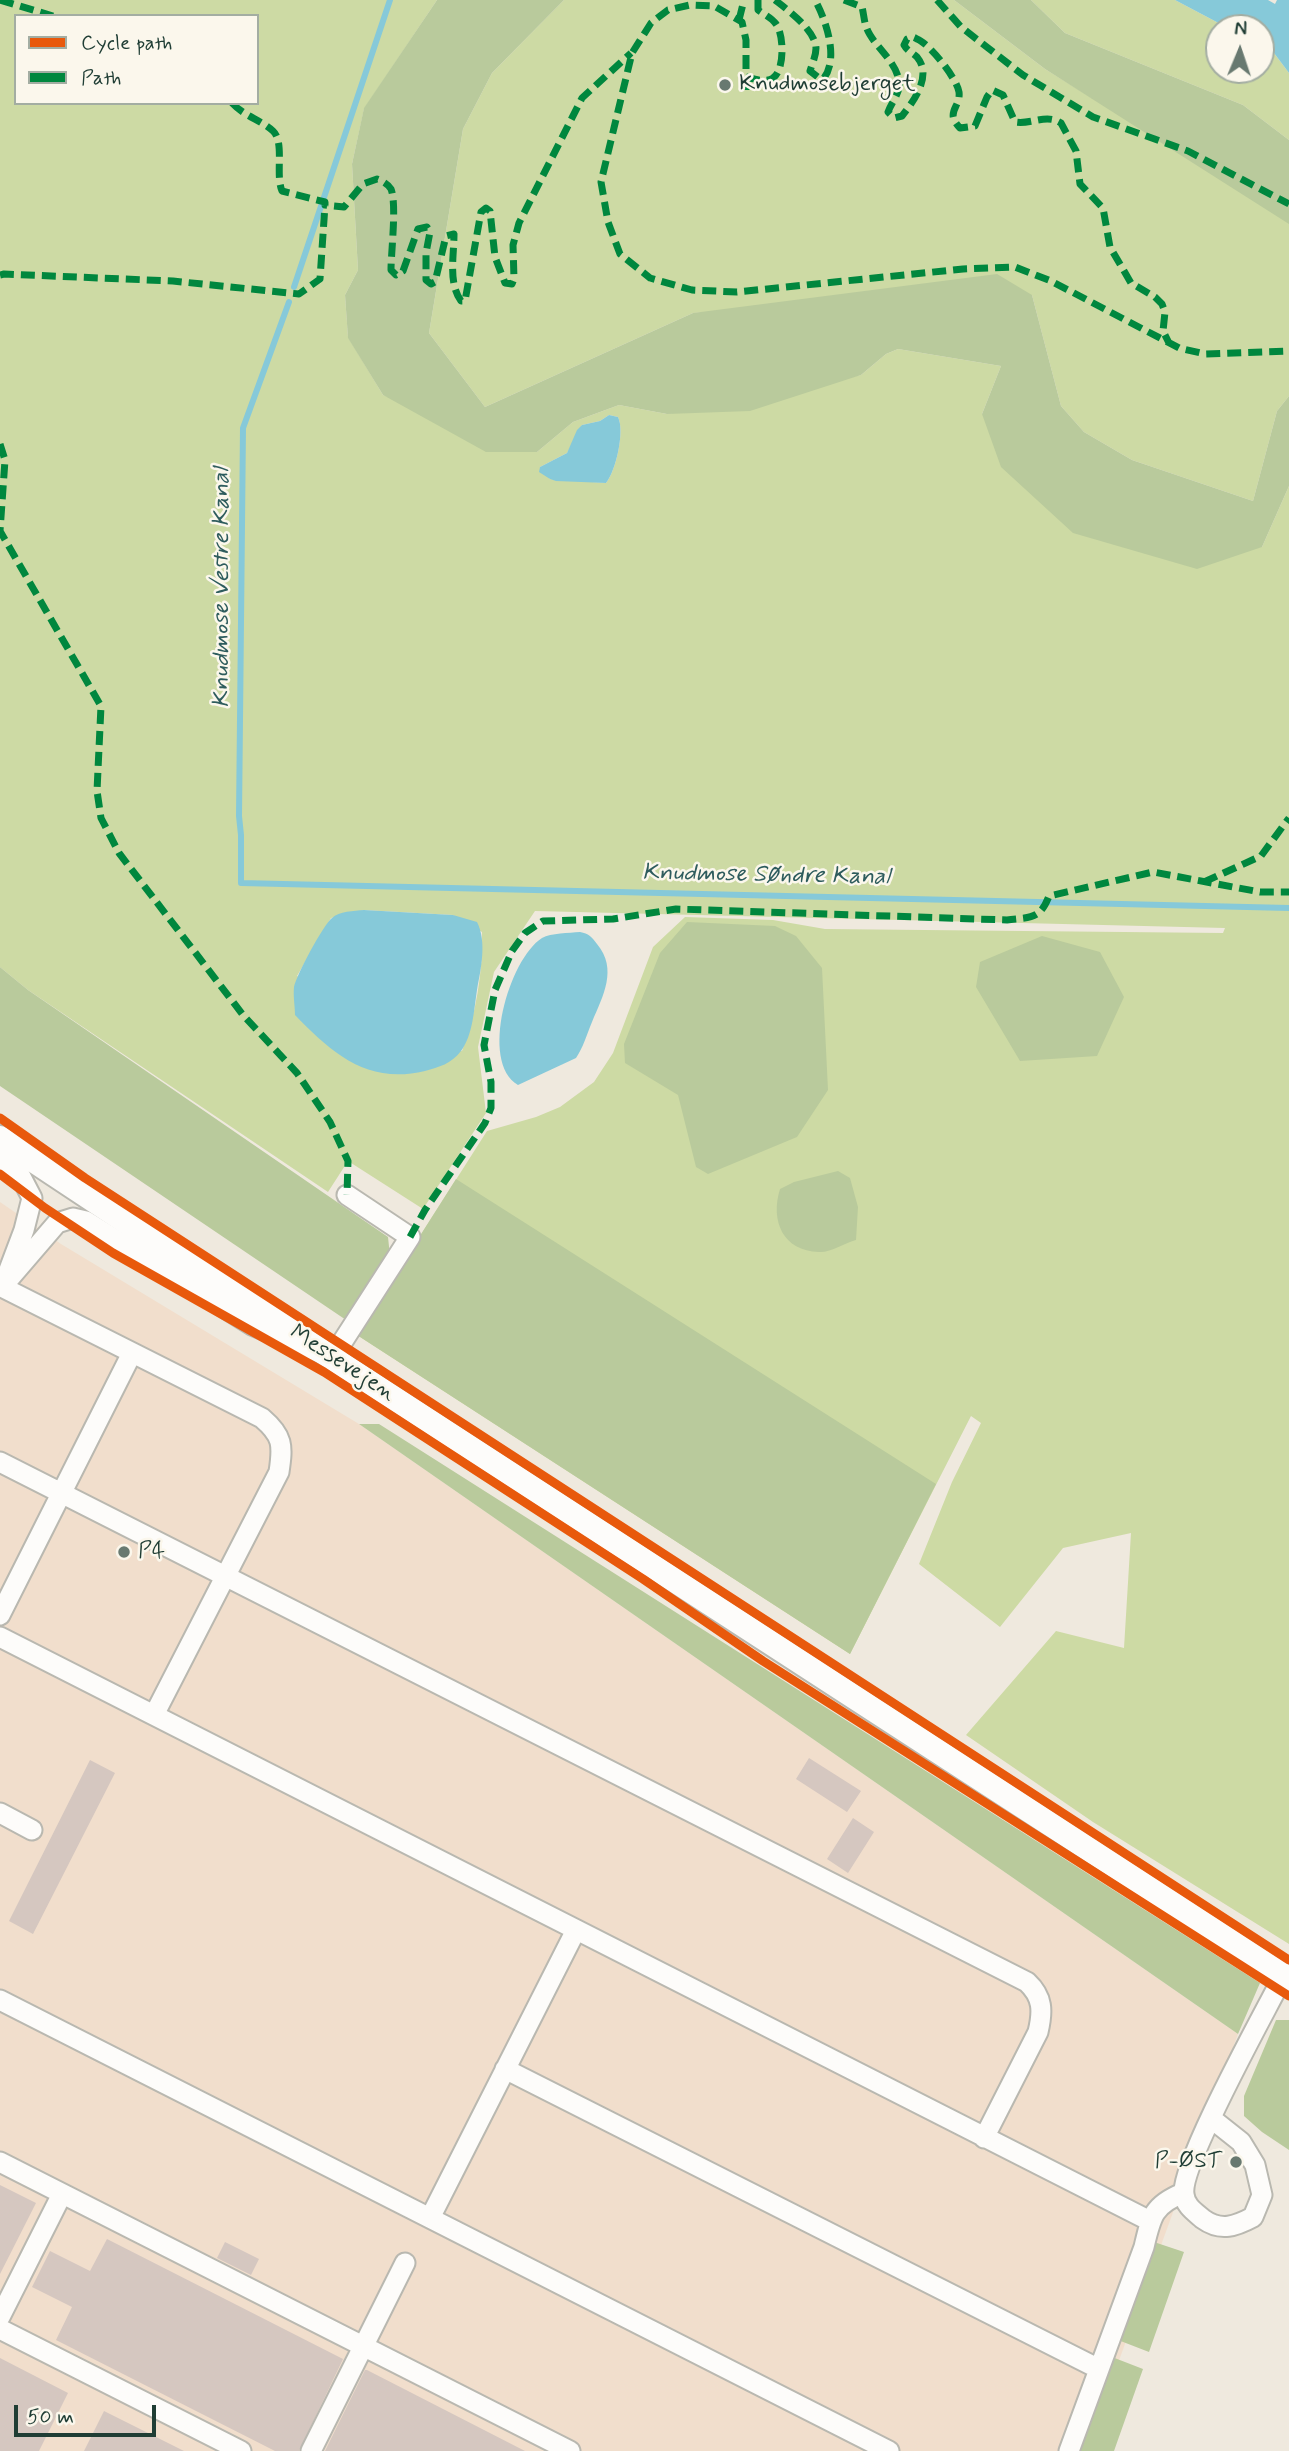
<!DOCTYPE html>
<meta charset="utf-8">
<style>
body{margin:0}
#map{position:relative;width:1289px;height:2451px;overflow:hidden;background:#efe9de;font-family:Mynerve,sans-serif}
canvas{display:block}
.legend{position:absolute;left:14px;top:14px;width:245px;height:91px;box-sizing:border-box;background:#fbf7ec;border:2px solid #a3ada2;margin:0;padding:9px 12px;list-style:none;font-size:21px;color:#1f3d34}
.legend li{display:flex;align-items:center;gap:14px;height:35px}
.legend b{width:35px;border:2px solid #a3ada2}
.north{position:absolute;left:1205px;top:14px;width:70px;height:70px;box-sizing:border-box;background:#fbf7ec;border:2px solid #a3ada2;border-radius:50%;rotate:2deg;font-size:19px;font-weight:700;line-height:28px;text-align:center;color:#1f3d34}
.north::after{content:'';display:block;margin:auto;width:24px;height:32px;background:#687970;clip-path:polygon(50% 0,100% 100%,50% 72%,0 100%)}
.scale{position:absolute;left:14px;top:2405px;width:142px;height:32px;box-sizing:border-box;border:4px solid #1f3d34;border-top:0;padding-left:9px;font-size:21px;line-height:24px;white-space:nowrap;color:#1f3d34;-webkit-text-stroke:5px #fbf7ec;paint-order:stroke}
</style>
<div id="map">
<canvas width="1289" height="2451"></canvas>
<ul class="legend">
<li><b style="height:9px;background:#e8590c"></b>Cycle path</li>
<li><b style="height:9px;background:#00873e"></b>Path</li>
</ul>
<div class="north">N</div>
<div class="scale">50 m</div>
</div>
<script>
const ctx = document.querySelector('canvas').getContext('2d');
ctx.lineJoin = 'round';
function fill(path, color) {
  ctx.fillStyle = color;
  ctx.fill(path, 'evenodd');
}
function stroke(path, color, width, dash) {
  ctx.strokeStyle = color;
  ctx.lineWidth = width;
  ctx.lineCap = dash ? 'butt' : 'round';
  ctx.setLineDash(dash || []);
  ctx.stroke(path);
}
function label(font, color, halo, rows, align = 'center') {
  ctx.font = font + ' Mynerve,sans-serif';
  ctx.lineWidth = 5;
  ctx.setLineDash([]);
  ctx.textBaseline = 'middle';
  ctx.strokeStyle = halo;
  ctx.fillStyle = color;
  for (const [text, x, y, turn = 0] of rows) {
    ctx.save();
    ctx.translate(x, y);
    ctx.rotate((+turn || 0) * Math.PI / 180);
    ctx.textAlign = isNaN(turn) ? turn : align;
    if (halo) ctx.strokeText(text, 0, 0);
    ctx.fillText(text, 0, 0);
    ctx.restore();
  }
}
const built = new Path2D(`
 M0 1202 61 1244 359 1424 1238 2034 1086 2451H0Z`);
const green = new Path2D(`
 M0 0H437L364 109 352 164 358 270 345 295 348 337 383 395 537 452 573 422 619 405 667 414 861 375 886 354 898 349 1001 366 982 414 1262 547 1289 486V1944L1093 1822 966 1735 1056 1631 1124 1648 1131 1533 1063 1548 1000 1627 919 1564 952 1482 981 1423 971 1416 850 1654 357 1335 487 1131 536 1117 560 1107 594 1082 613 1053 653 947 685 917 773 920 825 929 1223 933 1225 928 535 911 494 972 478 1047 486 1113 423 1209 348 1161 328 1192 28 990 0 967ZM16 16H257V103H16ZM609 415 618 417C625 431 616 471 606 483L550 479 540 467 567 453 582 425 600 421ZM364 910 453 915 482 932C483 972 476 1014 462 1051L297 976 331 918Z
 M564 0H954L1045 69 1289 220V396L1277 411 1253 501 1132 460 1084 432 1061 406 1032 295 693 313 485 407 429 333 463 129 492 73Z
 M1031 0H1175L1228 28H1219V70H1261V42L1268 45 1289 73V140L1243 105 1065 33Z`);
const forest = new Path2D(`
 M437 0H564L492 73 463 129 429 333 485 407 693 313 997 274 1032 295 1061 406 1084 432 1132 460 1253 501 1277 411 1289 396V486L1262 547 1197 569 1073 533 1001 467 982 414 1001 366 898 349 886 354 861 375 750 411 667 414 619 405 573 422 537 452H486L383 395 348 338 345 295 358 270 352 164 364 108Z
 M954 0H1031L1065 33 1243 105 1289 140V224L1045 69Z
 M687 922 775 926 796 936 822 968 828 1090 797 1137 708 1174 696 1167 678 1095 625 1063 624 1044 660 953Z
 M1042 936 1100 952 1124 997 1097 1056 1020 1061 976 987 980 962Z
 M0 967 28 990 388 1237 390 1256 349 1322 0 1086Z
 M838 1171 850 1178 858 1207 856 1240C845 1243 830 1253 819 1252 783 1251 770 1221 780 1189L794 1182Z
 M456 1179 936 1484 850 1654 357 1335Z
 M359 1424H379L1260 1983 1238 2034Z
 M1276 2020H1289V2150L1262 2132 1244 2116V2096Z
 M1154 2242 1184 2252 1149 2352 1118 2340Z
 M1112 2357 1143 2369 1114 2451H1078Z`);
const water = new Path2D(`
 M1175 0H1268L1275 4 1277 0H1289V73L1268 45 1261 42V28H1228Z
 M609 415 618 417C625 431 616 471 606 483L556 481 550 479 539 472 540 467 567 453 577 430 582 425 600 421Z
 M364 910 453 915 477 922C487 942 481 968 477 990 474 1009 473 1035 461 1051 451 1064 439 1067 425 1071 367 1085 332 1053 295 1015 295 1006 293 996 294 987 296 976 323 925 332 918 339 911 354 911 364 910Z
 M580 932C589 934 591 936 597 944 618 969 603 996 592 1022 587 1034 583 1048 576 1058L518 1085C479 1062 509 959 542 938 551 933 569 933 580 932Z`);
const stream = new Path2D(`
 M294 287 390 0
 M289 302 243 428 239 816 241 835V883L1289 908`);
const building = new Path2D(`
 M809 1758 861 1791 847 1812 796 1779Z
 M90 1760 115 1773 33 1934 9 1921Z
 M853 1818 874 1832 848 1873 827 1859Z
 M0 2185 36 2203 0 2274Z
 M107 2239 343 2359 299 2451H275L56 2340 72 2307 32 2287 50 2251 90 2271Z
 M225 2242 259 2259 251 2275 217 2258Z
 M0 2358 68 2393 39 2451H0Z
 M365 2370H367L525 2451H325Z
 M104 2411 184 2451H84Z`);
const minor = new Path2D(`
 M0 1158 18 1171 32 1198 24 1230 7 1275
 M0 1286 262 1418C283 1436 283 1445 279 1472L154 1715
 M2 1287 57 1223 73 1218 86 1221 252 1325 332 1358 410 1237 347 1195
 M0 1462 1027 1982C1043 1997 1043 2011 1038 2032L984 2138
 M0 1615 132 1353
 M0 1637 1150 2221
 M0 1813 32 1830
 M0 2000 889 2451
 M505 2069 1099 2369
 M1212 2119 1241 2142 1255 2165 1262 2195 1253 2217C1236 2226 1221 2232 1203 2219 1195 2212 1185 2206 1184 2194 1180 2166 1260 2021 1277 1988L1286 1977
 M0 2162 570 2451
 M430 2218 576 1930
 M0 2317 62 2194
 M0 2329 241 2451
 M311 2451 405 2263
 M1069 2451 1144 2247C1151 2217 1153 2205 1183 2193`);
const major = new Path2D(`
 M0 1138 332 1358 1289 1979`);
const quiet = new Path2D(`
 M0 0 53 16
 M775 0C789 11 815 30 816 48 816 56 812 64 810 71L819 78H824C839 58 826 20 815 0
 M844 0 862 7C864 15 864 22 867 29 874 47 901 64 899 87 898 96 891 103 888 112L894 118 902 116C913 102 933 76 917 57 912 52 908 52 904 45L907 39C912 37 912 36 917 39 930 44 957 79 959 92 961 108 944 111 960 128L975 126 987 97 992 90 1003 95 1015 122C1031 125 1046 113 1061 123L1076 151 1080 184 1103 208 1110 247 1131 283 1155 297 1162 304 1165 312 1163 331 1169 343
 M937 0 961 27 1023 75 1093 117 1188 151 1289 204
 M739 20 744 0
 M746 77C754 79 766 83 773 78 785 70 784 34 776 24 772 18 765 15 758 10V0
 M746 90V40L742 22 714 6 690 5 668 10 651 23 632 53 601 182 608 222 620 254 650 278 692 290 737 292 963 269 1015 267 1051 281 1179 348 1205 354 1289 351
 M232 103C244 116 261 120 273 131 285 142 275 174 282 191L325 202V205L344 207 363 184 377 179C382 181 388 184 391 189 397 204 391 252 391 270L396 275 403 271 418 229 427 227 430 232 426 253V280L431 284 435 282 446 236 454 234C454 256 448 283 461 301H465L481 212 486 208 490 211 495 257 505 283 512 284 514 279 513 245 519 223 582 98 631 53
 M0 275 4 274 173 281 299 294 320 279 325 205
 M0 444 5 460 0 531 101 706 97 791 101 818 119 853 243 1015 297 1073 330 1122 348 1161 347 1195
 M1204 882 1261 856 1289 818
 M410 1237 425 1210 485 1123 491 1108V1082L484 1045 495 990 512 951 525 933 543 921 613 919 676 909 1007 920C1030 917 1040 920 1049 896L1153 872 1260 892H1289`);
const cycleway = new Path2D(`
 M0 1118 85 1178 1289 1960
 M0 1174 45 1208 113 1253 324 1372 643 1579 763 1661 1289 1996`);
const markers = [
 [725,85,7,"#687970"],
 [124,1552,7,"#687970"],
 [1236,2162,7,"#687970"]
];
const poiNames = [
 ["Knudmosebjerget",739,85],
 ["P4",138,1552],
 ["P-ØST",1222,2162,"right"]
];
const streetNames = [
 ["Messevejen",342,1364,33]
];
const waterNames = [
 ["Knudmose Vestre Kanal",223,588,-90],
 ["Knudmose Søndre Kanal",766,876,1]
];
fill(built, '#f1decc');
fill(green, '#cddaa4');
fill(forest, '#b9ca9c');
fill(water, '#86c9d9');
stroke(stream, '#86c9d9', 6);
fill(building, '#d5c7c0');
stroke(minor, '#b9b8b0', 23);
stroke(major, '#b9b8b0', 28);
stroke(minor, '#fdfcfa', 19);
stroke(major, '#fdfcfa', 24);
stroke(quiet, '#00873e', 7, [14, 7]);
stroke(cycleway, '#e8590c', 9);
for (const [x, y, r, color] of markers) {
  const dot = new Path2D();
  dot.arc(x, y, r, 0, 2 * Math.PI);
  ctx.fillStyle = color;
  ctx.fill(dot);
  stroke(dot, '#fbf7ec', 2.5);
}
label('23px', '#1f3d34', '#fbf7ec', poiNames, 'left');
label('23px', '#1f3d34', '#fbf7ec', streetNames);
label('italic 24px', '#2e5c5d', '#fbf7ec', waterNames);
</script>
